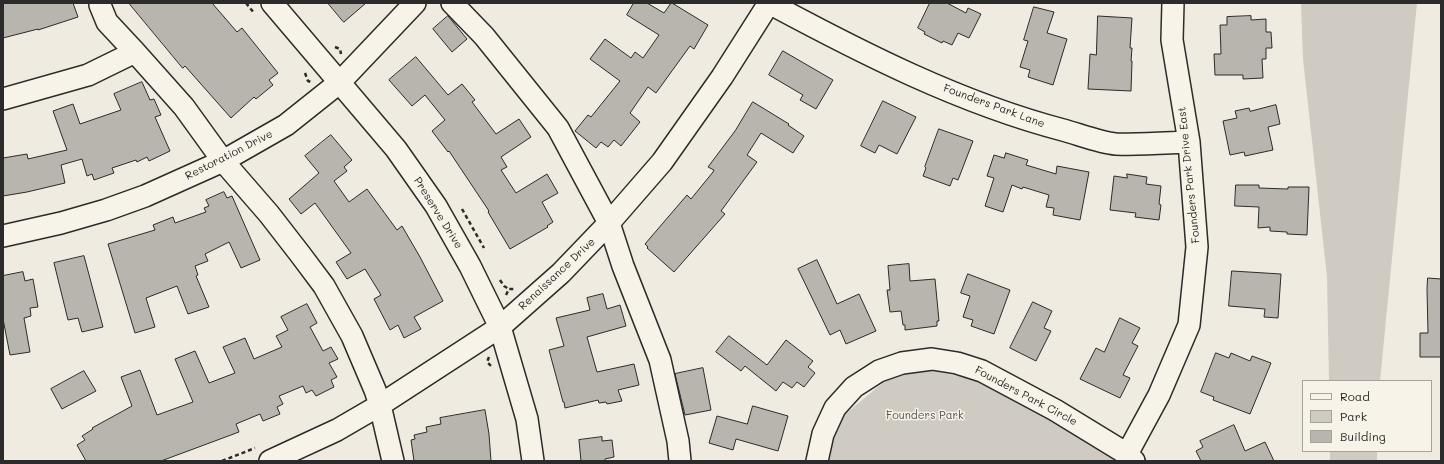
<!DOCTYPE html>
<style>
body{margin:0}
#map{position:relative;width:1444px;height:464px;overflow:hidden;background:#efebe0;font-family:Mali,sans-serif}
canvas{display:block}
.frame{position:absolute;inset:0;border:4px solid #2b2b2b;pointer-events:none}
.legend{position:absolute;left:1302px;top:380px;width:130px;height:72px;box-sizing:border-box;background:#f7f3e8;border:1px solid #a5a39c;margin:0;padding:5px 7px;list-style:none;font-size:12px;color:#2b2b2b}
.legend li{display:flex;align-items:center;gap:8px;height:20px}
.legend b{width:20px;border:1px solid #a5a39c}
</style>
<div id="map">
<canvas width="1444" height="464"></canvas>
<div class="frame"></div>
<ul class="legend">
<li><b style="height:5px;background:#f7f3e8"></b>Road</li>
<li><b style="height:11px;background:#cfcbc2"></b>Park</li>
<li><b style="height:11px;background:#b8b5ae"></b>Building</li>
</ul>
</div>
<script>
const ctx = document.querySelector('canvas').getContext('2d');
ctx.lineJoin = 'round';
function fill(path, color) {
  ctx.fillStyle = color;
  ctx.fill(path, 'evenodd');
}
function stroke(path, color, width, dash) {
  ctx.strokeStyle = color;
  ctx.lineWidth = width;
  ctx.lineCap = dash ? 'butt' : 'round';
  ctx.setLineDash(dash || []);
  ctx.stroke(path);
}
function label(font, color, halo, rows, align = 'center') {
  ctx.font = font + ' Mali,sans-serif';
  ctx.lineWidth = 3;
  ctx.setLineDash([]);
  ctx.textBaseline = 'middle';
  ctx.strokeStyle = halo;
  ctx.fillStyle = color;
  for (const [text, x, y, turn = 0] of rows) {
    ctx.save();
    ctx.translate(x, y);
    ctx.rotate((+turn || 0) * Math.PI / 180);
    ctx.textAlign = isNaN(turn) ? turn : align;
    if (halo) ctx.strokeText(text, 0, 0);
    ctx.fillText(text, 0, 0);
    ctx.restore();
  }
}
const green = new Path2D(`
 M1301 3H1417L1380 381H1329L1327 277 1303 59Z
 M923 369 973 379 1127 454 1132 461H823L842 417 886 380Z
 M1330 451H1377V461H1330Z`);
const building = new Path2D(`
 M3 3H73L78 17 38 30V29L3 38Z
 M129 3H212L237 32 242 28 278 73 269 80 273 85 256 99 254 97 231 118 185 66 183 68Z
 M328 3H366L344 22Z
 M634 3H647L664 13 671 3H672L708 25 694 49 690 46 656 93 648 87 630 113 640 122 621 146 614 140 608 147 601 142 596 148 575 131 588 115 591 117 620 81 590 59 605 39 631 58 635 52 643 58 659 35 627 15Z
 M930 3H947L966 13 968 8 981 14 969 38 958 33 952 45 943 41 942 43 924 34 925 32 918 28Z
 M1034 7 1054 12 1047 33 1067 39 1053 85 1028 77 1030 70 1020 67 1028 41 1024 40Z
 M448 16 467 39 452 52 433 29Z
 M1098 16 1132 18 1130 48H1132L1131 61H1132L1131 91 1088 89 1090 54 1096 55Z
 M1251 16V20L1266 19V32H1271L1272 48H1266V59H1262L1263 78 1243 79V75H1215L1214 54H1221L1220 25H1227V17Z
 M783 51 833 80 816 109 800 100 803 95 769 75Z
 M416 57 448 95 462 84 475 100 472 102 496 134 519 119 531 137 501 157 507 167 501 170 516 193 547 174 558 193 542 202 553 222 547 226 548 227 510 249 488 212 489 211 449 151 448 152 432 131 445 120 425 95 412 106 389 80Z
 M142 82 150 100 154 99 161 115 155 117 170 151 149 161 147 157 137 162 136 160 112 168 114 173 94 180 92 174 87 176 82 159 61 165 65 183 27 192 3 196V158L27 154 28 159 67 150 53 111 73 104 80 124 121 110 114 94Z
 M883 101 916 117 897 154 879 145 875 153 861 146Z
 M753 102 789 124 788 125 804 136 793 153 761 133 747 155 757 162 721 211 725 214 674 272 647 248 648 247 645 244 687 195 691 199 713 172 714 170 708 167 735 131Z
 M1276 105 1280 124 1268 127 1273 150 1245 156 1244 152 1230 155 1223 121 1237 118 1235 111 1249 108 1250 111Z
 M939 129 973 141 958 180 953 178 950 186 923 176 926 168 925 167Z
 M331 135 352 160 344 167 347 171 334 181 349 202 367 189 397 230 402 226 420 257 443 301 414 317 421 329 404 338 398 325 390 330 374 299 381 295 365 269 347 279 336 262 351 253 315 203 301 214 289 199 319 173 305 156Z
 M1006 153 1028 160 1026 165 1056 174 1057 166 1089 172 1080 220 1053 215 1054 208 1046 207 1049 195 1023 187 1022 189 1012 185 1003 212 985 206 994 178 987 176 994 155 1004 158Z
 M1127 174 1147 177 1146 184 1161 186 1159 204 1161 205 1159 220 1135 217 1136 213 1110 210 1114 176 1127 178Z
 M1236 185H1259V188L1288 189V187H1309L1307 235 1287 234V232L1270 231V227L1258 228 1259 207 1235 206Z
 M224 192 227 198 232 196 260 260 241 268 229 242 205 254 208 261 195 266 198 275 196 276 209 307 188 314 177 286 146 298 155 327 135 333 108 244 155 230 153 225 173 217 175 223 206 212 204 208 209 206 206 200Z
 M84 256 103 327 82 332 78 318 68 320 54 263Z
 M817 260 837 304 859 294 876 331 846 344 840 330 830 335 798 269Z
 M909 264 910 281 935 279 939 321H937V326L905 330V325H903L901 311 890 312 887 290H890L888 266Z
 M1232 271 1281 274 1278 318 1264 317 1265 309 1229 306Z
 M23 272 25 281 33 279 38 307 30 308 31 316 24 318 30 352 10 355 3 319V276Z
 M968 274 1010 290 994 334 971 326 973 320 963 317 970 296 961 293Z
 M1428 278 1441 279V357H1420V333H1428L1427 289Z
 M603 294 607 309 620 305 626 326 587 337 597 372 634 364 639 385 618 390 622 401 607 404 606 402 599 403 598 400 565 408 564 402H563L549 350 564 346 556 318 590 310 587 298Z
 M1033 302 1052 311 1044 328 1051 331 1036 361 1010 348Z
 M307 304 317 323 310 327 323 351 331 347 338 359 329 363 337 377 331 380 334 387 316 396 312 390 306 393 303 386 279 396 283 404 277 407 280 414 263 421 260 414 236 424 239 432 161 461H86L77 445 85 440 82 436 93 429 92 428 132 406 121 377 140 370 157 415 193 402 175 359 195 351 209 383 235 373 223 347 245 338 254 359 282 347 276 336 288 330 281 317Z
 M1120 318 1140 328 1132 343 1138 346 1123 375 1130 378 1120 398 1080 379 1096 348 1104 352Z
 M729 336 767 365 786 340 813 361 808 367 815 373 804 387 797 382 792 388 783 382 776 391 745 366 741 371 716 352Z
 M1216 353 1229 358 1231 353 1250 361 1252 356 1271 363 1250 414 1213 400 1214 397 1201 392Z
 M703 368 711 410 685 415 675 374Z
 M84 371 96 391 62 409 51 389Z
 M753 406 788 416 778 451 736 439 733 450 709 443 717 416 747 424Z
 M485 410 489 434 491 461H414L411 440 415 439 414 435 427 432 426 427 441 424 440 418Z
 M1234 425 1245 451 1265 442 1274 461H1201L1196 451 1203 447 1200 441Z
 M602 437V441L612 440 614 457 605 459V461H581L579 440Z`);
const path = new Path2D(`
 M246 3 254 13
 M335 47 340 49 341 54
 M305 73 308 81 311 82
 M462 209 484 248
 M500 280 504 286 509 289
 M506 295 509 289H514
 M489 357 487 362 491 366
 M222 461 255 448`);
const minor = new Path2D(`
 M272 3 396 149 436 206 470 266 500 327 527 419 533 461
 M452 3 484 36 558 128 609 223 623 266 660 360 678 441 680 461
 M100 5 107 22 135 52
 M3 99 88 75 135 52 184 107 223 161 269 214 300 254 324 286 352 336 375 390 380 405 393 461
 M3 236 61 223 106 210 145 196 223 161 286 125 340 82 415 3
 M1127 454 1159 395 1189 325 1197 247 1189 142 1172 40 1173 3
 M270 461 337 430 380 405 500 327 561 273 609 223 662 162 722 77 769 3C862 53 960 103 1063 130 1078 134 1101 143 1116 144 1140 145 1165 143 1189 142
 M817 461 823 434 835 408 854 387 879 371 902 363 932 359 957 363 982 371 1055 410 1127 454 1134 461`);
const streetNames = [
 ["Founders Park Lane",994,106,20],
 ["Restoration Drive",229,155,-27],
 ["Founders Park Drive East",1189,175,-96],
 ["Preserve Drive",438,213,58],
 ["Renaissance Drive",557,274,-43],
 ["Founders Park Circle",1026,396,28]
];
const parkNames = [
 ["Founders Park",925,416]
];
fill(green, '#cfcbc2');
fill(building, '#b8b5ae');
stroke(building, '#2b2b2b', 1);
stroke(minor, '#2b2b2b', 24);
stroke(path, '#2b2b2b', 2.5, [4, 3]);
stroke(minor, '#f7f3e8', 21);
label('11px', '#2b2b2b', '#f7f3e8', streetNames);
label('11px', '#545351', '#f7f3e8', parkNames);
</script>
